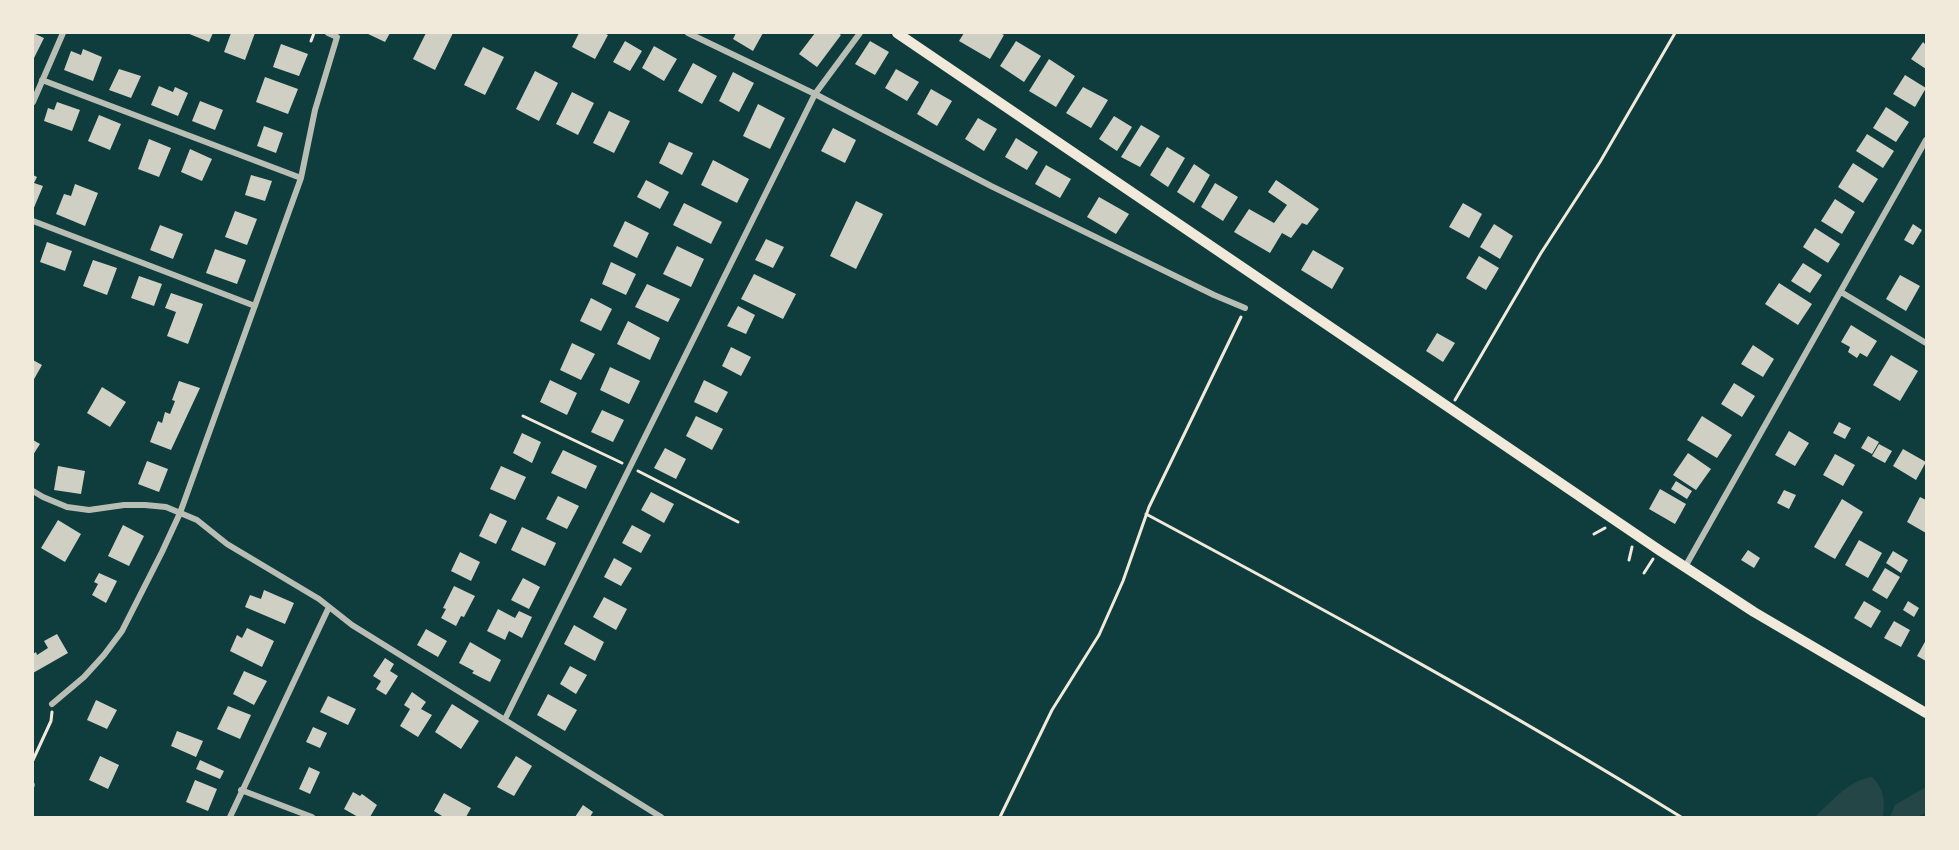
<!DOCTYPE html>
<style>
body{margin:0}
#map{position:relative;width:1959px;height:850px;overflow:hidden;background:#0f3d3e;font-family:Mulish,sans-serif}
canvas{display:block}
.frame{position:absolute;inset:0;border:34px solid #f1e9da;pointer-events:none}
</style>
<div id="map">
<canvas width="1959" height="850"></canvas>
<div class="frame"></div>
</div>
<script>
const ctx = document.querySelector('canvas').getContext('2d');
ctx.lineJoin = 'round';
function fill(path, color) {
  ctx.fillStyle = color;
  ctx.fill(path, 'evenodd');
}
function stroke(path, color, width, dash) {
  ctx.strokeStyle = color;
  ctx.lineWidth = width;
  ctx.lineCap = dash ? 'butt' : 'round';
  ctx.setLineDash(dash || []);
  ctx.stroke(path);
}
const green = new Path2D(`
 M1872 777C1884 789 1885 800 1883 817H1815C1831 802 1849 780 1872 777Z
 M1926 787V813L1917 817H1890L1895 805Z`);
const building = new Path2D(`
 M33 33 44 38 33 60Z
 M187 33H213L209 42Z
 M231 33H255L245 60 224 52Z
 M366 33H390L385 42Z
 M426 33H453L435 70 413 59Z
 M579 33H604L608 35 595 59 572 47Z
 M736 33H763L753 51 733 39Z
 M815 33H838L841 35 817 67 799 54Z
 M964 33H1000L1004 35 990 59 959 41Z
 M625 41 642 51 630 71 613 62Z
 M870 41 889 52 875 75 855 64Z
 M1016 41 1041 56 1024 82 1000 66Z
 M1923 42 1926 45V69L1911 59Z
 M281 44 308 54 299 76 273 67Z
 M654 46 677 59 664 81 642 68Z
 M483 47 504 57 485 95 464 85Z
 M83 49 102 57 93 81 64 70 71 51 81 55Z
 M1049 59 1075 76 1056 107 1029 91Z
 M693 63 717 76 702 104 678 91Z
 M119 69 141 76 131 98 109 90Z
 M896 69 919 82 907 101 885 88Z
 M535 71 558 83 539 121 516 109Z
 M733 72 754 83 739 112 719 101Z
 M1905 75 1926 88 1915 107 1893 94Z
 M265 77 298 89 288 114 256 102Z
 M159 86 173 92 175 87 188 93 178 116 151 105Z
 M1083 87 1108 100 1091 128 1066 113Z
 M931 89 952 101 937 126 917 114Z
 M572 92 594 103 578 135 556 124Z
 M200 101 223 110 215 130 192 121Z
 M57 102 80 110 72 131 44 121 48 108 54 110Z
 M758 104 785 118 770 149 743 136Z
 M1886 107 1909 122 1896 142 1873 128Z
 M609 111 630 121 614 153 593 143Z
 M99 115 121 124 110 150 88 141Z
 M1114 116 1132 127 1117 151 1099 139Z
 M978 118 997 129 984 151 965 139Z
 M1141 125 1160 136 1140 167 1121 157Z
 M264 126 283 133 276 153 257 146Z
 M833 128 856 140 845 163 821 151Z
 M1867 134 1894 151 1883 168 1856 151Z
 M1016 138 1038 152 1027 170 1005 157Z
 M149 139 171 148 159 177 138 169Z
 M669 142 693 153 682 175 659 163Z
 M1167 147 1185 158 1168 187 1150 175Z
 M190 149 212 159 202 181 181 172Z
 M713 160 749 179 737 203 701 185Z
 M1853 163 1878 179 1863 203 1838 187Z
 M1194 164 1210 175 1194 203 1177 192Z
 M1046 165 1071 179 1060 198 1035 184Z
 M33 175 37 177 34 183 43 186 33 210Z
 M251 175 272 181 265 201 245 195Z
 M646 180 669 192 660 209 637 197Z
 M1276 180 1319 209 1307 225 1302 223 1291 238 1282 233 1270 253 1234 232 1249 209 1274 223 1287 205 1268 192Z
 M1215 183 1238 197 1223 221 1201 207Z
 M75 184 98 193 85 226 56 214 64 194 71 196Z
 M1099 197 1129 214 1116 234 1087 217Z
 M1835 199 1855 212 1842 234 1821 221Z
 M856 201 883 214 856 269 830 256Z
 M684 203 722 222 711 244 673 225Z
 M1463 203 1482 214 1469 238 1449 227Z
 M235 211 257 219 247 245 225 237Z
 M625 221 649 233 637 258 613 246Z
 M1494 224 1513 236 1500 259 1480 247Z
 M1913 224 1922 230 1913 245 1904 240Z
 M160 225 183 234 173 259 150 250Z
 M1815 228 1840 244 1828 263 1803 247Z
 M766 239 784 247 773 268 755 260Z
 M47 242 72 251 65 271 40 262Z
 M677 246 704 259 691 287 663 274Z
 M215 249 246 260 237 284 206 273Z
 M1313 250 1344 268 1332 289 1301 270Z
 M1479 256 1499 268 1486 290 1466 278Z
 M93 260 117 268 107 295 83 286Z
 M611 262 636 274 626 295 602 284Z
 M1803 263 1822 275 1810 293 1791 281Z
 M754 274 796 294 783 319 741 299Z
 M1900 275 1920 286 1906 311 1886 299Z
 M139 276 162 284 154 306 131 298Z
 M1779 283 1812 304 1798 325 1765 304Z
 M647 284 680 299 668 322 635 307Z
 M171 293 203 304 188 344 167 336 176 312 165 308Z
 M591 298 612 309 601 331 580 321Z
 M738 306 755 315 746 334 727 326Z
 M628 321 660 338 650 360 617 344Z
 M1851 325 1877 341 1867 357 1860 353 1857 358 1848 352 1850 347 1841 342Z
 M1437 333 1455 343 1443 362 1426 351Z
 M572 343 595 354 581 380 560 370Z
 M1753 345 1774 359 1763 377 1741 364Z
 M731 347 751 357 741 376 722 366Z
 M1891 355 1918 371 1900 401 1873 385Z
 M33 360 42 365 33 381Z
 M610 367 640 381 629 404 600 390Z
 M550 380 577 393 567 415 540 402Z
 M704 380 728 392 717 413 694 402Z
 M179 381 200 388 171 450 150 442 158 421 162 423 165 412 170 414 175 401 172 400Z
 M1734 383 1755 396 1742 417 1721 404Z
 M102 387 126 402 110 427 87 413Z
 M602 410 624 420 613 442 591 432Z
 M696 416 723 429 712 450 686 436Z
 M1702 416 1732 435 1717 458 1687 440Z
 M1839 422 1851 428 1845 439 1833 433Z
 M1789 431 1809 443 1795 466 1775 455Z
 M522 433 541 442 532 463 513 453Z
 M1868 436 1879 442 1872 454 1861 448Z
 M33 440 40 444 33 455Z
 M1879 444 1892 451 1885 463 1872 456Z
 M665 448 686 459 676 479 654 468Z
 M1903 449 1926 462 1916 480 1893 466Z
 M563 450 597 466 586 489 551 473Z
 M1688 453 1711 469 1696 490 1673 475Z
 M1835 454 1855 465 1843 486 1823 475Z
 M147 461 168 469 159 492 138 484Z
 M58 466 85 471 81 494 54 490Z
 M501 466 526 477 515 500 490 489Z
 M1676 481 1692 491 1687 499 1671 489Z
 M1660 489 1686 504 1675 524 1649 509Z
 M1784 490 1796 495 1789 509 1777 503Z
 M651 492 674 504 664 523 641 510Z
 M558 496 579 506 567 529 546 519Z
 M1920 497 1926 500V533L1907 522Z
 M1842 499 1863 512 1835 559 1814 547Z
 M490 513 507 521 496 544 479 536Z
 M58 520 81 534 65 562 41 548Z
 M123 525 144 536 129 566 108 556Z
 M632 525 651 535 641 553 622 543Z
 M522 527 556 543 545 566 511 550Z
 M1859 540 1882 553 1868 578 1845 565Z
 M1748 550 1760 558 1754 568 1741 560Z
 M1893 551 1908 560 1901 573 1886 563Z
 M460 552 480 562 471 581 451 571Z
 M614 558 632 568 621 586 604 577Z
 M1885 568 1900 577 1887 599 1872 590Z
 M99 573 117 581 106 603 92 595 98 584 94 582Z
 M523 578 540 587 529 609 511 600Z
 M454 586 475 596 464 617 461 616 456 626 441 618 446 609 443 608Z
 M264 590 294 603 285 624 245 607 250 595 261 599Z
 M604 597 627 609 616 630 593 617Z
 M1864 601 1881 611 1871 628 1854 618Z
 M1908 601 1919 608 1914 617 1903 610Z
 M498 609 515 618 519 611 532 617 522 638 509 631 505 640 487 631Z
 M1894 621 1910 630 1901 647 1884 638Z
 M574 625 604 642 595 661 564 644Z
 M247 628 274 641 262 667 230 651 237 635 242 638Z
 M426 629 447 641 438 657 417 645Z
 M57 634 68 653 33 673V654L36 652 37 655 48 648 44 641Z
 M1926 640V661L1917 656Z
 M470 642 501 660 490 682 472 673 474 671 459 663Z
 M385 658 394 664 390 671 398 676 386 695 376 689 381 681 373 676Z
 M570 666 587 675 576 694 560 684Z
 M244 671 267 681 254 705 233 694Z
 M412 692 426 702 421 709 432 715 418 737 400 726 410 709 404 705Z
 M548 694 577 710 565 731 537 715Z
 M328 696 356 709 348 725 320 712Z
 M96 700 117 710 107 729 87 720Z
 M452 704 479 721 461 749 435 732Z
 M228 706 251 715 240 739 217 729Z
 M313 727 327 733 320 748 306 742Z
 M177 731 203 741 196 757 171 746Z
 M100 756 119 765 108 789 89 780Z
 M516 756 532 766 514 796 497 787Z
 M200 760 224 771 220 779 196 769Z
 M309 767 320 772 310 794 299 789Z
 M195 780 217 789 208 811 186 802Z
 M353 792 360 796 362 794 377 805 370 817H358L344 809Z
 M444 793 471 808 466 817H442V816L434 811Z
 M583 805 593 812 590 817H575Z`);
const path = new Path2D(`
 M311 41 314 33
 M1455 400 1541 253 1600 162 1675 33
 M523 416 622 463
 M638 471 738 522
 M1146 514C1327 611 1507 709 1681 817
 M1594 534 1605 528
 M1629 560 1632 547
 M1644 573 1653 559
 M33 760 51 721 52 712
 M33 784V786
 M1000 817 1052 710 1099 635 1123 581 1149 507 1241 317`);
const minor = new Path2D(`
 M688 33 815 94 991 186 1214 295 1245 308
 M42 80 301 178
 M33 102 63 33
 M33 221 255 306
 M1841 292 1926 343
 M33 491 43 497 67 507 89 510 124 505H145L166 507 197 520 227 544 319 599 352 625 661 817
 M1685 567 1926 140
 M52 704 84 677 104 655 122 631 162 552 180 513 301 178 315 110 337 37 328 33
 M505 719 815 94 860 33
 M241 790 312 817
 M230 817 329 607`);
const secondary = new Path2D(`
 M897 33 1659 550 1754 612 1926 713`);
fill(green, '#244646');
fill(building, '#cfcfc3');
stroke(path, '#f1e9da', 3);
stroke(minor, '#b8beb3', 6);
stroke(secondary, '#f1e9da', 10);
</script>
